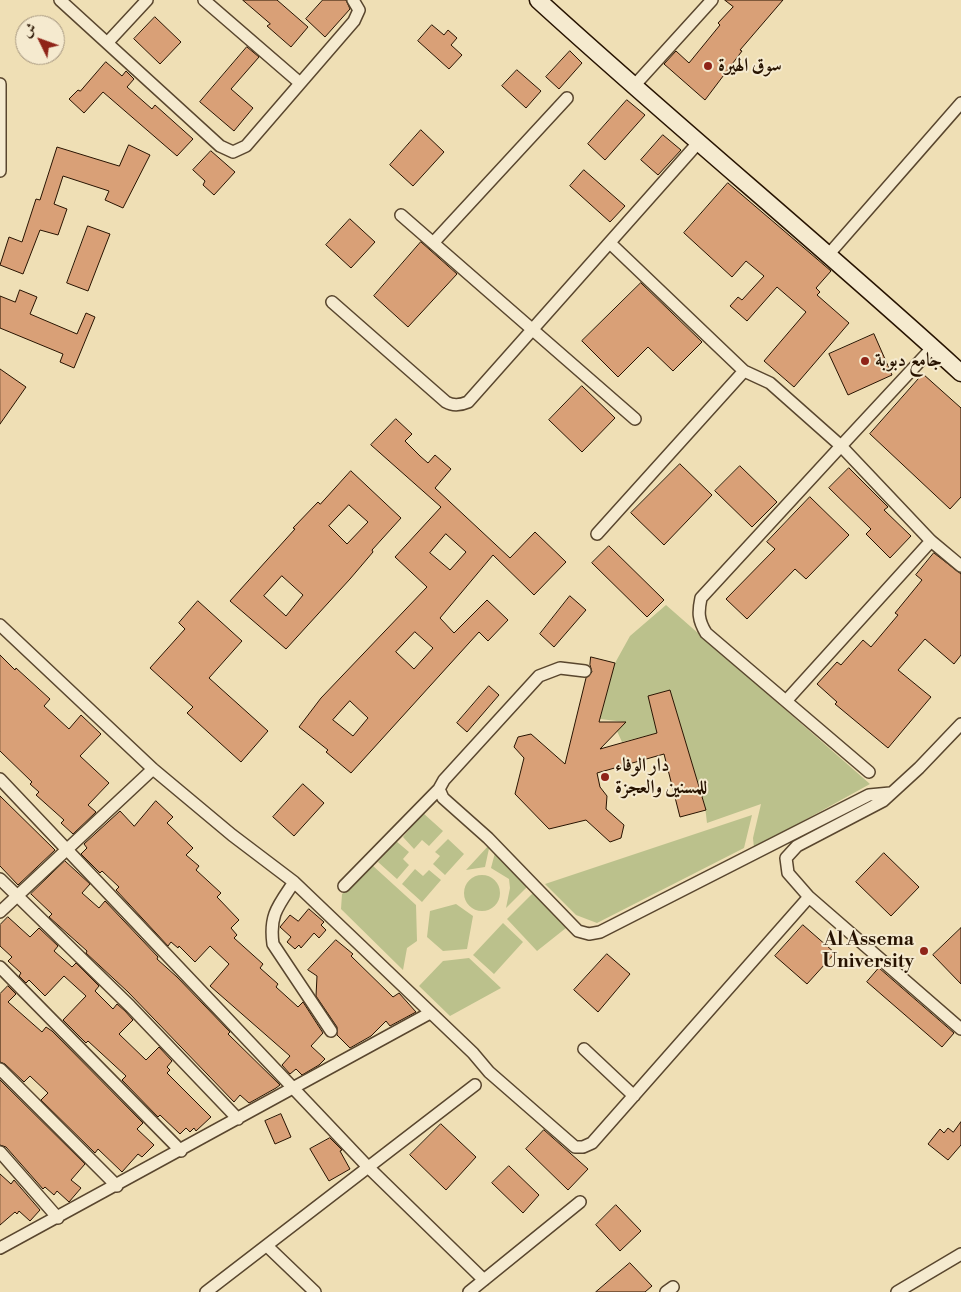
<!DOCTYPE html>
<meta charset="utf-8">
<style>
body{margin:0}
#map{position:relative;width:961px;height:1292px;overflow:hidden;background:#efdfb5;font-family:"Libre Bodoni",Amiri,serif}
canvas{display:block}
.north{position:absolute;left:15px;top:15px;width:50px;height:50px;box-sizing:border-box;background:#f5eacf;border:1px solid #a3947d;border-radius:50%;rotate:312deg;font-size:14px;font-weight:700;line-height:20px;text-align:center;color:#271301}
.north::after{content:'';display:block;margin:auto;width:18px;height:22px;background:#8f2418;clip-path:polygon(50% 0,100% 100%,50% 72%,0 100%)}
</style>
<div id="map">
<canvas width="961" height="1292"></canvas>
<div class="north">ش</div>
</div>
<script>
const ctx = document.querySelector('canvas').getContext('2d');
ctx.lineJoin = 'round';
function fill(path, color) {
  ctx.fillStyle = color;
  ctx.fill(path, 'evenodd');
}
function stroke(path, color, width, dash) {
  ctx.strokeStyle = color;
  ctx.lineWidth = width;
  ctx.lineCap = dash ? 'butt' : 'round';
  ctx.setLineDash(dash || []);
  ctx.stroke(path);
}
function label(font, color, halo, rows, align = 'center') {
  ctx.font = font + ' "Libre Bodoni",Amiri,serif';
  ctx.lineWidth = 4;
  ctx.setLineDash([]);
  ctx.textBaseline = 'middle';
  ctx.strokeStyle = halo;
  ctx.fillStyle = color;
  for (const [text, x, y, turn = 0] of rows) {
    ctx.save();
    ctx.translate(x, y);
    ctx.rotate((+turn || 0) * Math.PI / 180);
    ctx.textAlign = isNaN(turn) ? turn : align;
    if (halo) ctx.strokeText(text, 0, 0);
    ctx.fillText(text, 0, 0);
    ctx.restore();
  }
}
const green = new Path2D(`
 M666 605 870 784 754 848 753 838 761 804 707 823 705 806 670 690 648 696 657 733 622 742 617 731 625 722 600 719 615 663 630 636Z
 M423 813 443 831 429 846 422 840 414 849 403 837Z
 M752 815 744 848 597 923 576 915 545 884Z
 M448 839 464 854 445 875 433 864 440 856 435 852Z
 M396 841 409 852 403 859 409 865 397 879 378 862Z
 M490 844 485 867 466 870Z
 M496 849 530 884 506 908 510 888 509 879 491 868Z
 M372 865 416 905 417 941 407 948 403 970 341 909 342 894Z
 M415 869 423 876 429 870 441 880 422 902 402 884Z
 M464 893a18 18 0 1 1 36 0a18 18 0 1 1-36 0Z
 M536 890 571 924 537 951 507 919Z
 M456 904 473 916 467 949 443 951 427 937 430 911Z
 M503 923 523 942 494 974 473 955Z
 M469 958 501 988 450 1016 419 986 443 961Z`);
const building = new Path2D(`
 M243 0H277L308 27 291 47 267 26 270 24Z
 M323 0H346L350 9 325 37 306 19Z
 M725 0H783L740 50 742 51 705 100 664 64 676 51 689 63 720 25 718 23 733 7Z
 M155 17 181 42 160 64 134 39Z
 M432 25 444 35 448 30 457 38 451 45 462 55 449 69 418 41Z
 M247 47 259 57 231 89 253 108 234 131 200 102Z
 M570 51 582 63 559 89 546 77Z
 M106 62 122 76 126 71 134 79 127 87 152 109 155 105 193 139 177 156 103 92 84 113 69 99 78 90 80 91Z
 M517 70 541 91 526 108 502 86Z
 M627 100 645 115 605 160 588 144Z
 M421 130 444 152 413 186 390 165Z
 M663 135 681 150 658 175 641 160Z
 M129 145 150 155 123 208 105 200 109 191 63 176 54 204 67 209 58 235 40 230 23 274 0 265 9 237 22 242 36 199 40 200 57 147 119 166Z
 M211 151 235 172 214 195 203 185 205 181 193 170Z
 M584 170 625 206 610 222 570 186Z
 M728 183 831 271 816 288 820 292 817 295 849 323 794 387 764 361 806 312 777 287 747 321 730 306 738 297 742 300 764 276 746 261 732 277 684 233Z
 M350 219 375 242 351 268 326 245Z
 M88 226 110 234 88 291 67 283Z
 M421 242 457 274 408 327 374 296Z
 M641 283 702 342 673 371 648 347 618 377 582 341Z
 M20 290 37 297 30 314 77 334 86 313 95 317 74 368 60 362 63 354 0 328V296L15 302Z
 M874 334 892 375 848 395 829 354Z
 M0 369 26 387 0 424Z
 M923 374 961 408V497L950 509 870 434Z
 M582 386 615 418 582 452 549 420Z
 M396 419 412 434 405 441 420 456 428 463 435 455 451 469 435 488 510 558 535 532 566 562 534 595 493 555 440 618 454 633 487 600 508 620 488 641 479 632 351 773 326 752 328 750 299 727 321 698 427 587 395 557 441 507 371 445ZM446 534 466 552 450 570 430 553ZM415 632 433 648 414 669 396 652ZM350 701 368 718 353 736 333 720Z
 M680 464 712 495 664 545 631 513Z
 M740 466 777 502 752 527 715 491Z
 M849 468 888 507 884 510 911 536 890 558 866 534 871 529 829 488Z
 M351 471 401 518 372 550 373 552 350 579 286 649 230 601 295 529 293 528 318 502 320 504ZM349 505 368 522 347 544 329 526ZM282 576 303 595 286 616 264 596Z
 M810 497 849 535 806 579 795 569 747 619 726 599 775 549 767 542Z
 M609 546 664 600 647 617 592 563Z
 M934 553 961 574V655L954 664 925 639 898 670 931 697 888 748 835 704 837 702 817 684 837 662 841 665 863 640 871 647 898 615 895 613 922 580 916 575Z
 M570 596 586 610 554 647 540 634Z
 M198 601 242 641 209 678 268 731 241 762 187 713 193 707 150 668 185 629 179 623Z
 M0 655 15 670 16 668 50 699 44 706 69 729 81 715 101 734 80 756 109 783 88 805 96 812 73 834 61 823 64 820 36 795 39 792 30 784 32 782 0 751Z
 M591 657 615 663 599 722H626L600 749 657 733 648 696 670 690 706 810 680 817 664 754 597 773 600 787 607 796 606 809 624 825 621 838 610 842 586 820 549 829 515 794 524 758 514 747 518 737 531 734 565 764 586 678 592 672 590 665Z
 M489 686 499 695 467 732 457 723Z
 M303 784 324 803 294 836 273 817Z
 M0 796 55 850 18 885 0 866Z
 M156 801 173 817 167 823 193 848 186 855 199 866 196 870 221 893 217 897 239 920 231 928 237 935 234 938 263 964 260 968 278 984 276 987 298 1007 303 1002 323 1033 311 1046 325 1059 319 1065 302 1075 296 1069 290 1074 282 1065 290 1056 210 986 229 964 210 946 195 962 179 946 178 948 171 942 168 946 116 890 119 887 102 871 100 873 81 854 87 848 84 844 120 811 134 826Z
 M884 853 919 887 891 916 856 882Z
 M65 861 90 884 82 893 99 908 105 901 158 957 157 959 177 977 230 1032 228 1034 280 1085 276 1088 251 1102 249 1103 240 1095 234 1102 128 992 86 953 87 951 49 917 52 914 31 894Z
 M309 909 324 922 321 925 326 930 319 938 314 933 301 948 299 945 295 949 287 942 291 937 280 927 290 915 298 921Z
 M8 917 30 937 39 928 58 946 54 951 72 967 76 963 99 986 95 991 113 1009 117 1004 125 1011 133 1020 119 1034 146 1060 159 1047 172 1061 167 1067 170 1070 167 1073 211 1117 196 1131 194 1128 190 1132 186 1128 180 1134 160 1115 158 1117 122 1080 126 1076 88 1041 86 1043 63 1020 86 996 64 976 45 996 29 980 26 983 19 976 21 973 8 961 12 957 0 946V925Z
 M803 925 835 953 807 984 775 956Z
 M961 928V984L933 955Z
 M336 940 353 954 351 956 393 997 399 993 416 1012 390 1026 386 1021 371 1036 350 1048 337 1035V1027L316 996 317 976 308 970Z
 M607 954 630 974 598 1012 574 990Z
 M879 968 954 1033 942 1047 867 982Z
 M8 986 16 994 8 1002 42 1032 46 1027 52 1031 143 1123 137 1129 154 1145 142 1157 138 1154 122 1172 98 1149 95 1153 41 1100 48 1093 30 1076 24 1082 5 1064 0 1062V994Z
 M0 1080 85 1164 71 1180 81 1188 69 1202 57 1191 54 1195 45 1187 43 1189 6 1147 0 1145Z
 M281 1114 291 1137 275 1144 265 1121Z
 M961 1122V1145L948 1160 928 1144 940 1129 944 1133 948 1128 953 1132Z
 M441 1124 476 1157 446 1190 410 1155Z
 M544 1130 588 1169 568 1190 526 1149Z
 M330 1138 342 1150 340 1151 350 1169 329 1181 310 1149Z
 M509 1166 539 1195 523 1213 492 1183Z
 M0 1174 11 1184 14 1180 40 1210 30 1221 19 1211 17 1214 15 1212 0 1225Z
 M616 1205 641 1231 620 1251 596 1225Z
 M630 1263 652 1286 645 1292H596Z`);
const street = new Path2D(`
 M60 0 220 146 233 152 246 146 354 21 359 10 353 0
 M204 0 300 83
 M108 42 147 0
 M0 84V171
 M633 87 712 0
 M401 215 635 419
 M433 243 567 98
 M611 244 744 371
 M829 254 961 103
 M332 302 446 402C453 406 461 405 468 402L698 143
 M933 347 841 446 931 541 961 566
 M597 534 744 371 770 383 841 446 701 598C698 612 698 620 706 633L869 772
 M0 625 153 769 232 835 294 882 473 1053 489 1072 575 1147H583L592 1143 809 897
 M585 671 560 668 539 676 444 780 439 789 443 798 488 838 578 931 589 934 600 932 869 795 890 793
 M786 701 931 541
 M961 724 919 768 883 801 797 846 786 858 788 873 809 897 961 1029
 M0 779 368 1167 484 1280
 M0 879 130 1006 238 1119
 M294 882C278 906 269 915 273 944L331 1031
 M344 886 439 789
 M0 912 153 769
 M0 967 181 1151
 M584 1049 634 1096
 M0 1069 117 1186
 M0 1152 58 1218
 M267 1246 315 1292
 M0 1248 430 1013
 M206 1292 475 1085
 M469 1292 580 1202
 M666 1292 673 1287
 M897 1292 961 1254`);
const secondary = new Path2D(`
 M538 0C677 127 822 246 961 373`);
const markers = [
 [708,66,5,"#8f2418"],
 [865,361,5,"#8f2418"],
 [605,777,5,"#8f2418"],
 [924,951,5,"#8f2418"]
];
const poiNames = [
 ["سوق الهيرة",718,66],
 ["جامع دبوبة",875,361],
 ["دار الوفاء",615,766],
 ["للمسنين والعجزة",615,788],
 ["Al Assema",914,940,"right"],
 ["University",914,962,"right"]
];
fill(green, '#bbc18c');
fill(building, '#d9a077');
stroke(building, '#271301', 1);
stroke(street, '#59462e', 14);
stroke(secondary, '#271301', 19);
stroke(street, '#f5eacf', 11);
stroke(secondary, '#f5eacf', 16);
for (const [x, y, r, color] of markers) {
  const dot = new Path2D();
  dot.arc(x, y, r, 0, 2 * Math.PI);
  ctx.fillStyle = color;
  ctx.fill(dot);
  stroke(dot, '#f5eacf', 2);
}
label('bold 19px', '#271301', '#f5eacf', poiNames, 'left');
</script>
